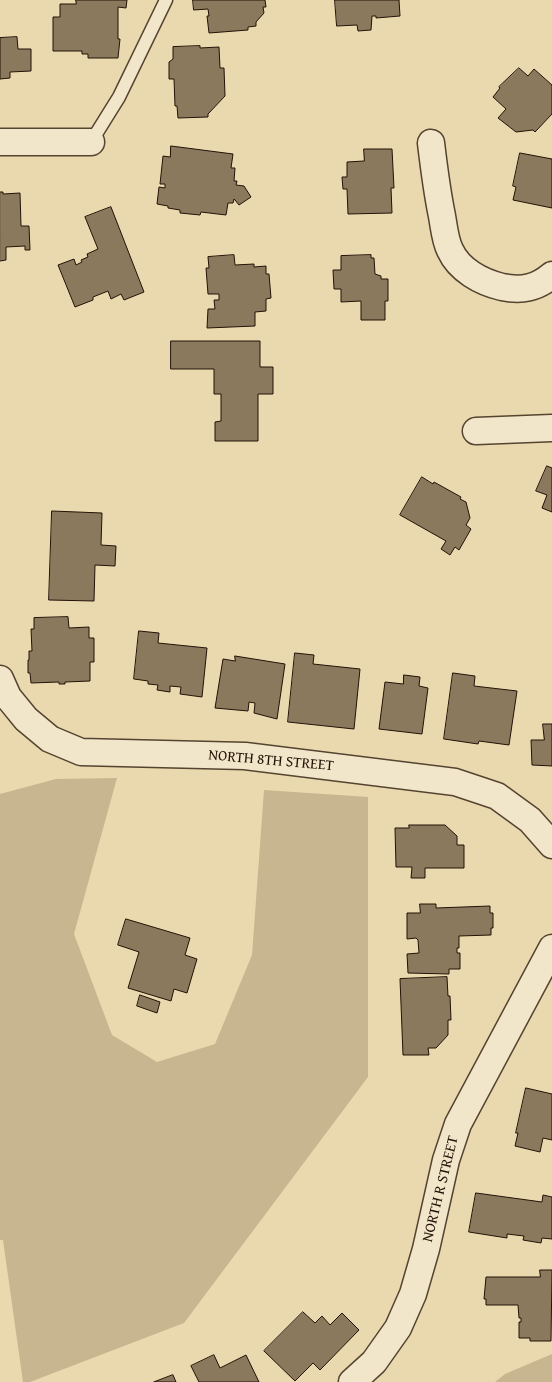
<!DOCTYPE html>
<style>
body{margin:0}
canvas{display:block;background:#ead8ae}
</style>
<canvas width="552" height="1382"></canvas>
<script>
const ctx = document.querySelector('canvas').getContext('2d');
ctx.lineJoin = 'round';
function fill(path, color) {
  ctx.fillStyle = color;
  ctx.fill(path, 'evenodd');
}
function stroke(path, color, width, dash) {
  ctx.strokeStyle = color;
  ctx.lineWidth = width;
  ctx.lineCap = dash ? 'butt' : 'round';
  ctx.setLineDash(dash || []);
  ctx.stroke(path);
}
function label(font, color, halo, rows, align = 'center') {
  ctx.font = font + ' "Gentium Book Plus",serif';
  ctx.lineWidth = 5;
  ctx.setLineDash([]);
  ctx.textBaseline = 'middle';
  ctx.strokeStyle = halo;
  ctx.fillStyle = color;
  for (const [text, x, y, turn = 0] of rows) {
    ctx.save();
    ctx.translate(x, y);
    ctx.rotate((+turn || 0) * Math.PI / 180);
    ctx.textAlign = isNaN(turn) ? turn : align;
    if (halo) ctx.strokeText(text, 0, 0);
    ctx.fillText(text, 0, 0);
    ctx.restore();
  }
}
const green = new Path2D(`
 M117 778 74 934 112 1035 157 1062 215 1044 252 955 264 790 368 797V1077L184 1323 30 1382H23L3 1240H0V794L56 779Z
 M552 1354V1382H495L505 1374Z`);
const building = new Path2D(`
 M76 0H127L126 8 118 7V39H120L118 58H88V54H82V51H53V17H60V4H76Z
 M193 0H265L266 7H263L264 13 256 22V26L248 27V30L209 33 207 16H209L208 9 194 10Z
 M335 0H399L400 16 376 18V16H372L371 30 358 31 357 25 337 26Z
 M17 37 18 49H31V71L10 72V78L0 79V38Z
 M200 46V48L219 47 220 68H224L225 96 208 114V117L178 118 177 106H175L174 79H169V62L173 59V47Z
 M519 68 528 76 534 69 552 85V114L535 132 533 130 516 132 498 118 506 109 493 97 500 88 499 87Z
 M171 146 233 154 231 168H235L234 181H237L236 185 244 186 251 197 239 205 235 200 234 199 233 203H228L226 215 201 212 200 215 180 213V210L168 208V206L157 204 159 187 165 188V184H160L163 156 170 157Z
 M364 149H392L394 188H391L392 213 348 214 347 189H343L342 177H347V162L364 161Z
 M520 153 552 159V208L513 200 516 187 513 186Z
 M0 192H3V194L20 193 21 226H29L30 250H25V246L6 247V260L0 261Z
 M111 207 144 292 124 300 121 294 111 299 108 291 93 297V300L75 307 58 265 74 259 76 265 82 262 81 260 88 257 87 254 98 249 85 217Z
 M234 255 235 265 254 264V267L266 266V274H269L271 298 266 299V311L255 312V326L207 328 208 309H215L214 300H219V294H208L206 268H209L208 257Z
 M371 255V258H374L375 274 381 276V279H388V301H385V320H361V301L341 302V289H334L333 270H341V256Z
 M171 341H260V367H273V394H258V441H215V422L221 421V394H214V369H171Z
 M547 466 552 468V512L542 508 547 495 536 491Z
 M422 477 433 484 434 482 461 497 460 499 466 502 470 518 466 525 471 529 459 550 455 547 450 555 441 549 446 541 400 515Z
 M52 511 102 513 101 545 116 546 115 566 95 565 94 601 49 600Z
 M68 617 69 628 89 627V638H94V662H90V681L65 682V684H59V682L31 683 30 673H28V660H29V651H32L31 629H34V618Z
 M139 631 159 633 158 643 207 648 202 697 180 694 181 687 170 686V692L157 690 158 685 148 684V681L134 679Z
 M295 653 314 655 313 664 360 669 354 729 288 722Z
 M235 656 285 664 277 719 254 713 255 703 249 702 248 711 215 708 223 659 235 661Z
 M453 673 475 676 474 686 517 691 509 745 479 741 478 744 444 739Z
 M404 675 420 677 419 686 428 688 422 734 379 729 385 682 403 684Z
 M543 724H552V766L532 765 531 740H544Z
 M409 825H445L457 836V845H464V868H425V878H411L412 867H396L395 828H409Z
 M420 904H436V908L490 906V913H493V928H491V935L459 936V948H457V953H460V969H449V974L408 973 407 954 419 953 418 940 416 938 407 939V913H420Z
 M126 919 190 938 185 955 197 959 187 993 174 989 171 1001 128 988 139 952 118 945Z
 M447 977 448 996H450L451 1020H448V1035L436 1048H428L429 1055H403L400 979Z
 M140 995 160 1002 157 1013 137 1006Z
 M526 1088 552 1094V1140L543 1138 540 1152 515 1146 518 1133H516Z
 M476 1193 542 1202 543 1195 552 1197V1239L542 1238 541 1243 523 1240 524 1236 507 1234V1238L469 1232Z
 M540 1270H552L551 1341H530V1338H519V1322H521V1318H519L518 1305H486V1299H484L486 1277H540Z
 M303 1312 315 1323 322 1316 330 1325 342 1313 359 1330 320 1370 313 1363 295 1381 264 1351Z
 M214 1355 220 1368 246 1355 259 1382H199L191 1366Z
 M173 1375 176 1382H154Z`);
const service = new Path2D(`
 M91 142 119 97 166 0`);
const minor = new Path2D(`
 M0 142H91
 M431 143C434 168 437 192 442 216 444 227 445 240 450 250 459 270 481 282 502 287 522 291 537 288 552 275
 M476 431 552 428
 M0 679 8 697 26 719 50 739 81 752 245 756 455 782 497 796 530 820 552 845
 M352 1382 374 1362 398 1328 413 1294 426 1249 446 1160 458 1124 552 948`);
const streetNames = [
 ["NORTH 8TH STREET",271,761,5],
 ["NORTH R STREET",441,1189,-76]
];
fill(green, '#c8b691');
fill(building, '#8a795d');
stroke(building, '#231206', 1);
stroke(service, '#554430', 15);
stroke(minor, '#554430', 29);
stroke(service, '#f1e6ca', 12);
stroke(minor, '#f1e6ca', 26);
label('15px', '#231206', '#f1e6ca', streetNames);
</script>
